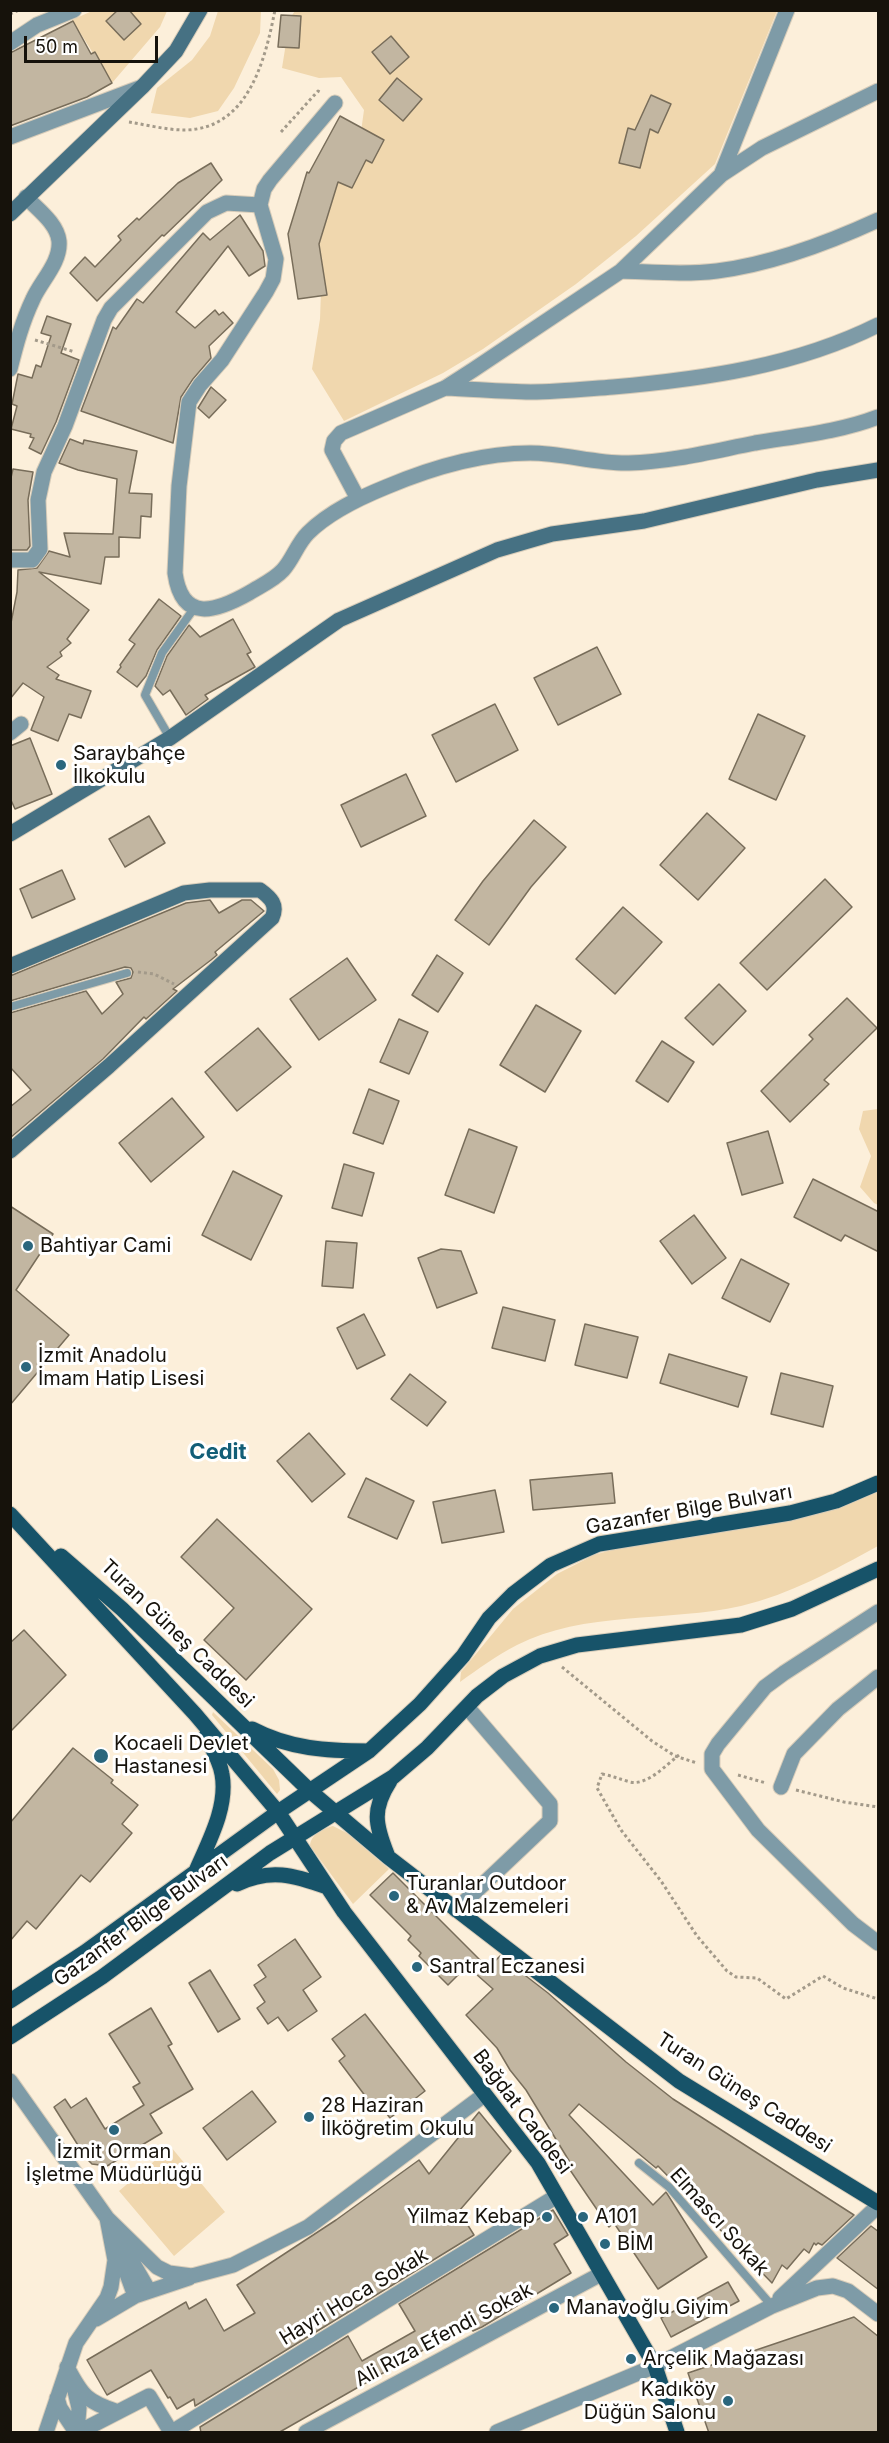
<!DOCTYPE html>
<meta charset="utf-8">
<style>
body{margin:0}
#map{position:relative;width:889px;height:2443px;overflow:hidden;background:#fcefda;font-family:Inter,sans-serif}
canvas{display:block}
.frame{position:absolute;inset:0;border:12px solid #16120b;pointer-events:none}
.scale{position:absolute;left:24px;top:36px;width:134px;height:27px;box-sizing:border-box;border:3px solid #16120b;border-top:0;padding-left:8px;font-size:18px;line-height:21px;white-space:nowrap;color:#16120b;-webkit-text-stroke:4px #fff;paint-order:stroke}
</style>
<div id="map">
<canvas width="889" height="2443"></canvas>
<div class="frame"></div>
<div class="scale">50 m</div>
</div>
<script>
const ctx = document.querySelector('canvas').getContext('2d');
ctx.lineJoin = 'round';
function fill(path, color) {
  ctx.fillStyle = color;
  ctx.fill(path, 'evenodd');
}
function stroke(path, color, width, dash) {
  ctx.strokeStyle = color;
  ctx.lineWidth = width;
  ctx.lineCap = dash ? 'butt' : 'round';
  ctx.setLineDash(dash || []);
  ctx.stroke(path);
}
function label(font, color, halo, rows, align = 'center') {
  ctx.font = font + ' Inter,sans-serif';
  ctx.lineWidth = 6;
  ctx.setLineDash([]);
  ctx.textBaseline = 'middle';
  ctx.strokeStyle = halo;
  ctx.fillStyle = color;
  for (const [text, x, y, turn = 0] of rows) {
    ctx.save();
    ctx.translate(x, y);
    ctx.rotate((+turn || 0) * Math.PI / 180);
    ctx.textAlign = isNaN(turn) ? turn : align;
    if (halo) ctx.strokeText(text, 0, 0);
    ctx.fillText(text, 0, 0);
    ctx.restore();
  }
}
const green = new Path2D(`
 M92 11H167L160 27 112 83 72 20Z
 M218 11H261L260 33 234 88 218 111 190 118 151 113 157 88 192 60 210 36Z
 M295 11H777L715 164 636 236 576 284 483 349 443 373 344 421 312 369 320 319 321 291 318 236 321 213 360 139 364 110 341 77 319 78 282 68 290 18Z
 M878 1109V1205L874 1203 860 1187 871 1156 859 1129 863 1111Z
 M878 1490V1546C834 1570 791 1594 741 1606 669 1622 583 1611 517 1645 497 1655 478 1669 460 1682L461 1672 513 1609 557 1574 594 1555 636 1543Z
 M213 1712 273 1769 279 1780 280 1790 277 1794 212 1715Z
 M333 1826 347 1833 389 1869 353 1904 310 1846C311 1834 322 1829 333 1826Z
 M171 2147 225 2212 174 2256 119 2191Z`);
const building = new Path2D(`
 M118 10H129L141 24 124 40 106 21Z
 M281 15 301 16 299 48 278 47Z
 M73 21 91 54 95 52 112 83 87 97 10 126V53Z
 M391 36 409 57 390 74 372 52Z
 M397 78 422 99 403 121 379 100Z
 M651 95 671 104 658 133 650 129 640 168 619 163 628 128 635 130Z
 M340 116 384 140 372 163 366 160 352 188 338 182 319 244 327 295 298 299 288 234 307 172 309 173Z
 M211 163 222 180 164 236 162 235 97 301 70 273 85 257 95 267 121 240 118 236 137 218 139 220 178 183Z
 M240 215 263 251 265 266 249 276 228 246 176 312 195 328 215 310 219 315 223 312 233 323 209 346 211 358 193 379 181 397 173 443 81 411 113 327 116 329 137 299 143 303 203 233 210 240Z
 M47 316 71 324 61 353 79 360 56 422 41 454 29 448 34 438 30 437 31 434 11 429 17 406 12 404 18 374 32 378 36 365 41 367 51 336 41 333Z
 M211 387 226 400 209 418 198 408Z
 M70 439 83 444 84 440 137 451 129 493 152 494 151 517 141 516 140 538 119 537V557H105L101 584 39 572 89 610 67 639 71 643 60 652 62 656 47 667 59 675 56 679 91 691 81 718 69 714 58 741 31 730 44 697 23 683 10 699V628L17 592 18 570 37 568 49 551 70 557 64 533 113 534 117 479 78 470 59 463Z
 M13 469 33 472 28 500 30 546 27 550H10V482Z
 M159 599 181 616 157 650 146 676 137 687 117 672 121 667 120 665 135 644 129 640Z
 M233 619 251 652 247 654 255 667 205 695 208 699 186 715 170 690 163 695 155 686 167 656 189 625 200 637Z
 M597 647 621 694 558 725 534 678Z
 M495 704 518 750 456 782 432 735Z
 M758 714 805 736 776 800 729 779Z
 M30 738 52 794 15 809 10 798V746Z
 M406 774 426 816 361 847 341 805Z
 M707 813 745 848 698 900 660 865Z
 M149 816 165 843 125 867 109 839Z
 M534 820 566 847 531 887 489 945 455 920 483 881Z
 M62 870 75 899 32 918 20 889Z
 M825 879 852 907 767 990 740 963Z
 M210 900 219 913 242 900H251L264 911 215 952 217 955 211 960 173 989 177 991 146 1019 144 1017 103 1059 10 1138V1107L31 1090 10 1067V1013L86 991 102 1014 123 994 116 982 131 978 133 972 131 968 125 967 10 1001V976L186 903Z
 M623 907 662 942 615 994 576 959Z
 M437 955 463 973 438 1012 412 995Z
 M347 958 376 1000 319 1040 290 999Z
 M719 984 746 1011 713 1045 685 1018Z
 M847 998 877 1028 824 1080 829 1084 790 1122 761 1091 813 1039 809 1035Z
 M536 1005 581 1031 545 1092 500 1065Z
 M399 1019 428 1032 409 1074 380 1062Z
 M258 1028 291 1067 237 1111 205 1072Z
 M662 1041 694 1062 668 1102 636 1081Z
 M369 1089 399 1101 383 1144 353 1133Z
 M172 1098 204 1137 151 1182 119 1143Z
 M469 1129 517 1147 494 1213 445 1195Z
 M768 1131 783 1183 742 1195 727 1143Z
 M344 1164 374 1173 362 1216 332 1208Z
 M233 1171 282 1196 251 1260 202 1235Z
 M813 1179 879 1212V1252L845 1235 841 1241 794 1217Z
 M10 1206 53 1234 16 1290 69 1335 10 1405Z
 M694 1215 726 1258 692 1284 660 1241Z
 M326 1241 357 1243 353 1288 322 1286Z
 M441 1249 461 1251 477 1293 437 1308 418 1258Z
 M741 1259 789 1284 770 1322 722 1298Z
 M503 1307 555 1320 545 1361 492 1348Z
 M364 1314 385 1355 357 1369 337 1328Z
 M585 1324 638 1337 627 1378 575 1365Z
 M669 1354 747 1377 738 1407 660 1383Z
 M781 1373 833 1386 823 1427 771 1414Z
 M410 1374 446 1402 427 1426 391 1399Z
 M309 1433 345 1474 312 1502 277 1461Z
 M612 1473 615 1503 533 1510 530 1480Z
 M366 1478 414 1501 397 1539 348 1517Z
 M495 1490 504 1532 442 1543 433 1502Z
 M217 1519 312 1609 246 1680 204 1640 234 1608 181 1557Z
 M24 1630 66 1675 10 1732V1643Z
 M73 1748 113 1780 111 1783 138 1805 122 1824 132 1833 90 1882 81 1875 36 1929 27 1921 10 1941V1823Z
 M393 1873 488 1968 500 1956 548 1993 626 2062 673 2099 854 2215 822 2245 818 2243 816 2245 814 2243 809 2253 804 2249 787 2269 782 2265 772 2283 658 2166 656 2168 579 2104 569 2115 653 2205 666 2192 707 2257 658 2289 614 2223 609 2227 587 2195 568 2167 571 2164 526 2090 510 2070 497 2048 466 2015 493 1989 467 1966 448 1985 419 1956 421 1953 408 1940 411 1936 370 1895Z
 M295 1939 321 1977 303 1990 317 2011 288 2031 278 2017 268 2024 257 2008 265 2002 254 1985 266 1977 258 1965Z
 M210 1970 240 2019 218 2032 189 1983Z
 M151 2008 172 2044 168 2046 193 2089 150 2114 162 2133 107 2166 92 2164 86 2158 54 2107 65 2099 71 2108 86 2098 105 2129 144 2105 133 2087 140 2083 109 2034Z
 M365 2014 425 2091 390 2118 380 2105 375 2109 339 2061 345 2056 332 2039Z
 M252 2091 276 2122 227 2160 203 2128Z
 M479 2112 511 2151 459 2211 474 2235 195 2406 194 2399 177 2409 170 2397 168 2398 151 2370 107 2395 87 2360 186 2302 189 2309 206 2299 224 2331 255 2313 237 2285 336 2220 419 2160 429 2174Z
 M553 2210 568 2235 554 2244 571 2273 482 2327 473 2331 470 2326 425 2349 278 2433H201L200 2427 348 2336 362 2361 415 2331 399 2304Z
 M871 2226 879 2232V2290L837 2258Z
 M728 2282 739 2301 671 2337 661 2318Z
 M854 2317 879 2337V2433H709L688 2373Z`);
const path = new Path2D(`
 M10 14 19 10
 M129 122C147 125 167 130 185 130 248 129 265 61 275 10
 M281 132 318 91 322 93
 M35 340 75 352
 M138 972 154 974 174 984
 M562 1667 652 1741 675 1756 697 1763
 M679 1755C666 1765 647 1786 630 1782 620 1779 612 1776 602 1774L597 1788 621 1830 661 1881 697 1936 727 1971 736 1977 757 1978 786 1999 823 1976 843 1988 878 1999
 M738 1775 766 1783
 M796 1790 844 1802 878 1807`);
const service = new Path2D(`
 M170 738 145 695 162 653 195 607
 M10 1007 127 973
 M639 2163 669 2187 772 2306`);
const minor = new Path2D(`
 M10 43 37 25 74 10
 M10 137 142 87
 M721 175 787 10
 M260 205 264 189 270 180 335 103
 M621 271C653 272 685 275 717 271 772 264 828 243 878 220
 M10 369C16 345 22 322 33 299 41 281 61 262 59 241 57 223 37 209 26 197
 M445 388C474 389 502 392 531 392 559 392 586 389 613 387 704 379 796 366 878 325
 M358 499 332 450 334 441 341 433 445 388 473 370 621 271 721 175 762 148 878 91
 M10 560H32L40 549 38 500 44 472 65 426 104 320 111 308 207 212 226 203 260 205 276 259 273 279 266 292 222 360 200 385 189 402 179 486 175 573C182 624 217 611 249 593 260 586 274 580 283 570 293 559 297 544 308 533 329 512 359 498 386 487 431 468 481 453 530 453 564 453 596 464 629 463 671 462 714 451 755 443 796 436 839 432 878 417
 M10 733 21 724
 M878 1612 784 1673 765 1687 718 1744 712 1754V1769L758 1830 853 1924 878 1943
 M781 1787 794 1754 838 1709 878 1677
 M456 1910 550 1821V1804L467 1707
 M10 2081 107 2218 157 2267 169 2273 192 2276 233 2265 308 2227 484 2095
 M119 2239 149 2291
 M120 2255 135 2296
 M780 2298 878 2206
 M96 2319 135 2296 189 2278
 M67 2367C82 2396 87 2402 118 2412
 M74 2387 79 2408 77 2432
 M57 2398 60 2408 76 2432
 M46 2432 76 2343 107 2298 111 2287 115 2260 107 2218
 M79 2432 149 2396 171 2432
 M172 2432 557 2196
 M306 2432 601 2274
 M497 2432 655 2366 772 2306 817 2288 833 2286 848 2291 878 2314`);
const secondary = new Path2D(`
 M10 214 143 86 176 51 200 10
 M10 834 170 738 339 620 497 550 552 534 644 521 817 480 878 470
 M10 966 184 893 210 890H260C271 898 278 905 272 918L109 1066 10 1151`);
const primary = new Path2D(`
 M10 1514 195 1714 278 1812 344 1912 538 2163 655 2366 677 2432
 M61 1556 122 1609 310 1791 388 1857 679 2081 878 2203
 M252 1729C290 1749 327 1751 369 1751
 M387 1854C375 1824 372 1809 390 1781
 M196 1871C209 1841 228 1807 222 1774 220 1761 212 1748 206 1736
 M237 1884C270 1868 294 1875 327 1887
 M10 2001 85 1952 278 1812 369 1751 420 1704 463 1656 489 1618 513 1594 551 1565 599 1544 790 1513 836 1501 878 1483
 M10 2037 102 1977 270 1853 393 1777 427 1748 477 1696 503 1676 540 1656 577 1645 741 1625 792 1609 878 1569`);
const markers = [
 [61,765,6,"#2a667d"],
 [28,1246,6,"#2a667d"],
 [26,1367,6,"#2a667d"],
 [101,1756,8,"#2a667d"],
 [394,1896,6,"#2a667d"],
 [417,1967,6,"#2a667d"],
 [309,2117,6,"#2a667d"],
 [114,2130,6,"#2a667d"],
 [547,2217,6,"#2a667d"],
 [583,2217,6,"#2a667d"],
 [605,2244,6,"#2a667d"],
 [554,2308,6,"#2a667d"],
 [631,2359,6,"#2a667d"],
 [728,2401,6,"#2a667d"]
];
const poiNames = [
 ["Saraybahçe",73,754],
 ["İlkokulu",73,777],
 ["Bahtiyar Cami",40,1246],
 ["İzmit Anadolu",38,1356],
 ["İmam Hatip Lisesi",38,1379],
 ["Kocaeli Devlet",114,1744],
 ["Hastanesi",114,1767],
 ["Turanlar Outdoor",406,1884],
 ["& Av Malzemeleri",406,1907],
 ["Santral Eczanesi",429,1967],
 ["28 Haziran",321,2106],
 ["İlköğretim Okulu",321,2129],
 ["İzmit Orman",114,2152,"center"],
 ["İşletme Müdürlüğü",114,2175,"center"],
 ["Yilmaz Kebap",535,2217,"right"],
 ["A101",595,2217],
 ["BİM",617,2244],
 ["Manavoğlu Giyim",566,2308],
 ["Arçelik Mağazası",643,2359],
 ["Kadıköy",716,2390,"right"],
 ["Düğün Salonu",716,2413,"right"]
];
const streetNames = [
 ["Gazanfer Bilge Bulvarı",689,1510,-10],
 ["Turan Güneş Caddesi",177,1634,44],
 ["Gazanfer Bilge Bulvarı",141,1921,-36],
 ["Turan Güneş Caddesi",744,2093,33],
 ["Bağdat Caddesi",522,2112,53],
 ["Elmascı Sokak",719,2222,48],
 ["Hayri Hoca Sokak",354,2297,-31],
 ["Ali Rıza Efendi Sokak",444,2335,-28]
];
const quarterNames = [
 ["Cedit",218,1452]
];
fill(green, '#f0d7ae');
fill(building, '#c2b6a1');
stroke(building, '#786d5a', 1.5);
stroke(service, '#d7ccb9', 10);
stroke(minor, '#d7ccb9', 17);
stroke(secondary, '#d7ccb9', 17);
stroke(primary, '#d7ccb9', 17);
stroke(path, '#a39a8a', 3, [3, 3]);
stroke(service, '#7e9ba7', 8);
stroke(minor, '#7e9ba7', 15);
stroke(secondary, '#467183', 15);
stroke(primary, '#175369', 15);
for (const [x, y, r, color] of markers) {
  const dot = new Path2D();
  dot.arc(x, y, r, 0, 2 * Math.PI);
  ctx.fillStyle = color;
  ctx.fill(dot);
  stroke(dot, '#fff', 2);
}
label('20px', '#16120b', '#fff', poiNames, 'left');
label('20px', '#16120b', '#fff', streetNames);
label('bold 22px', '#125e77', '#fff', quarterNames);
</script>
